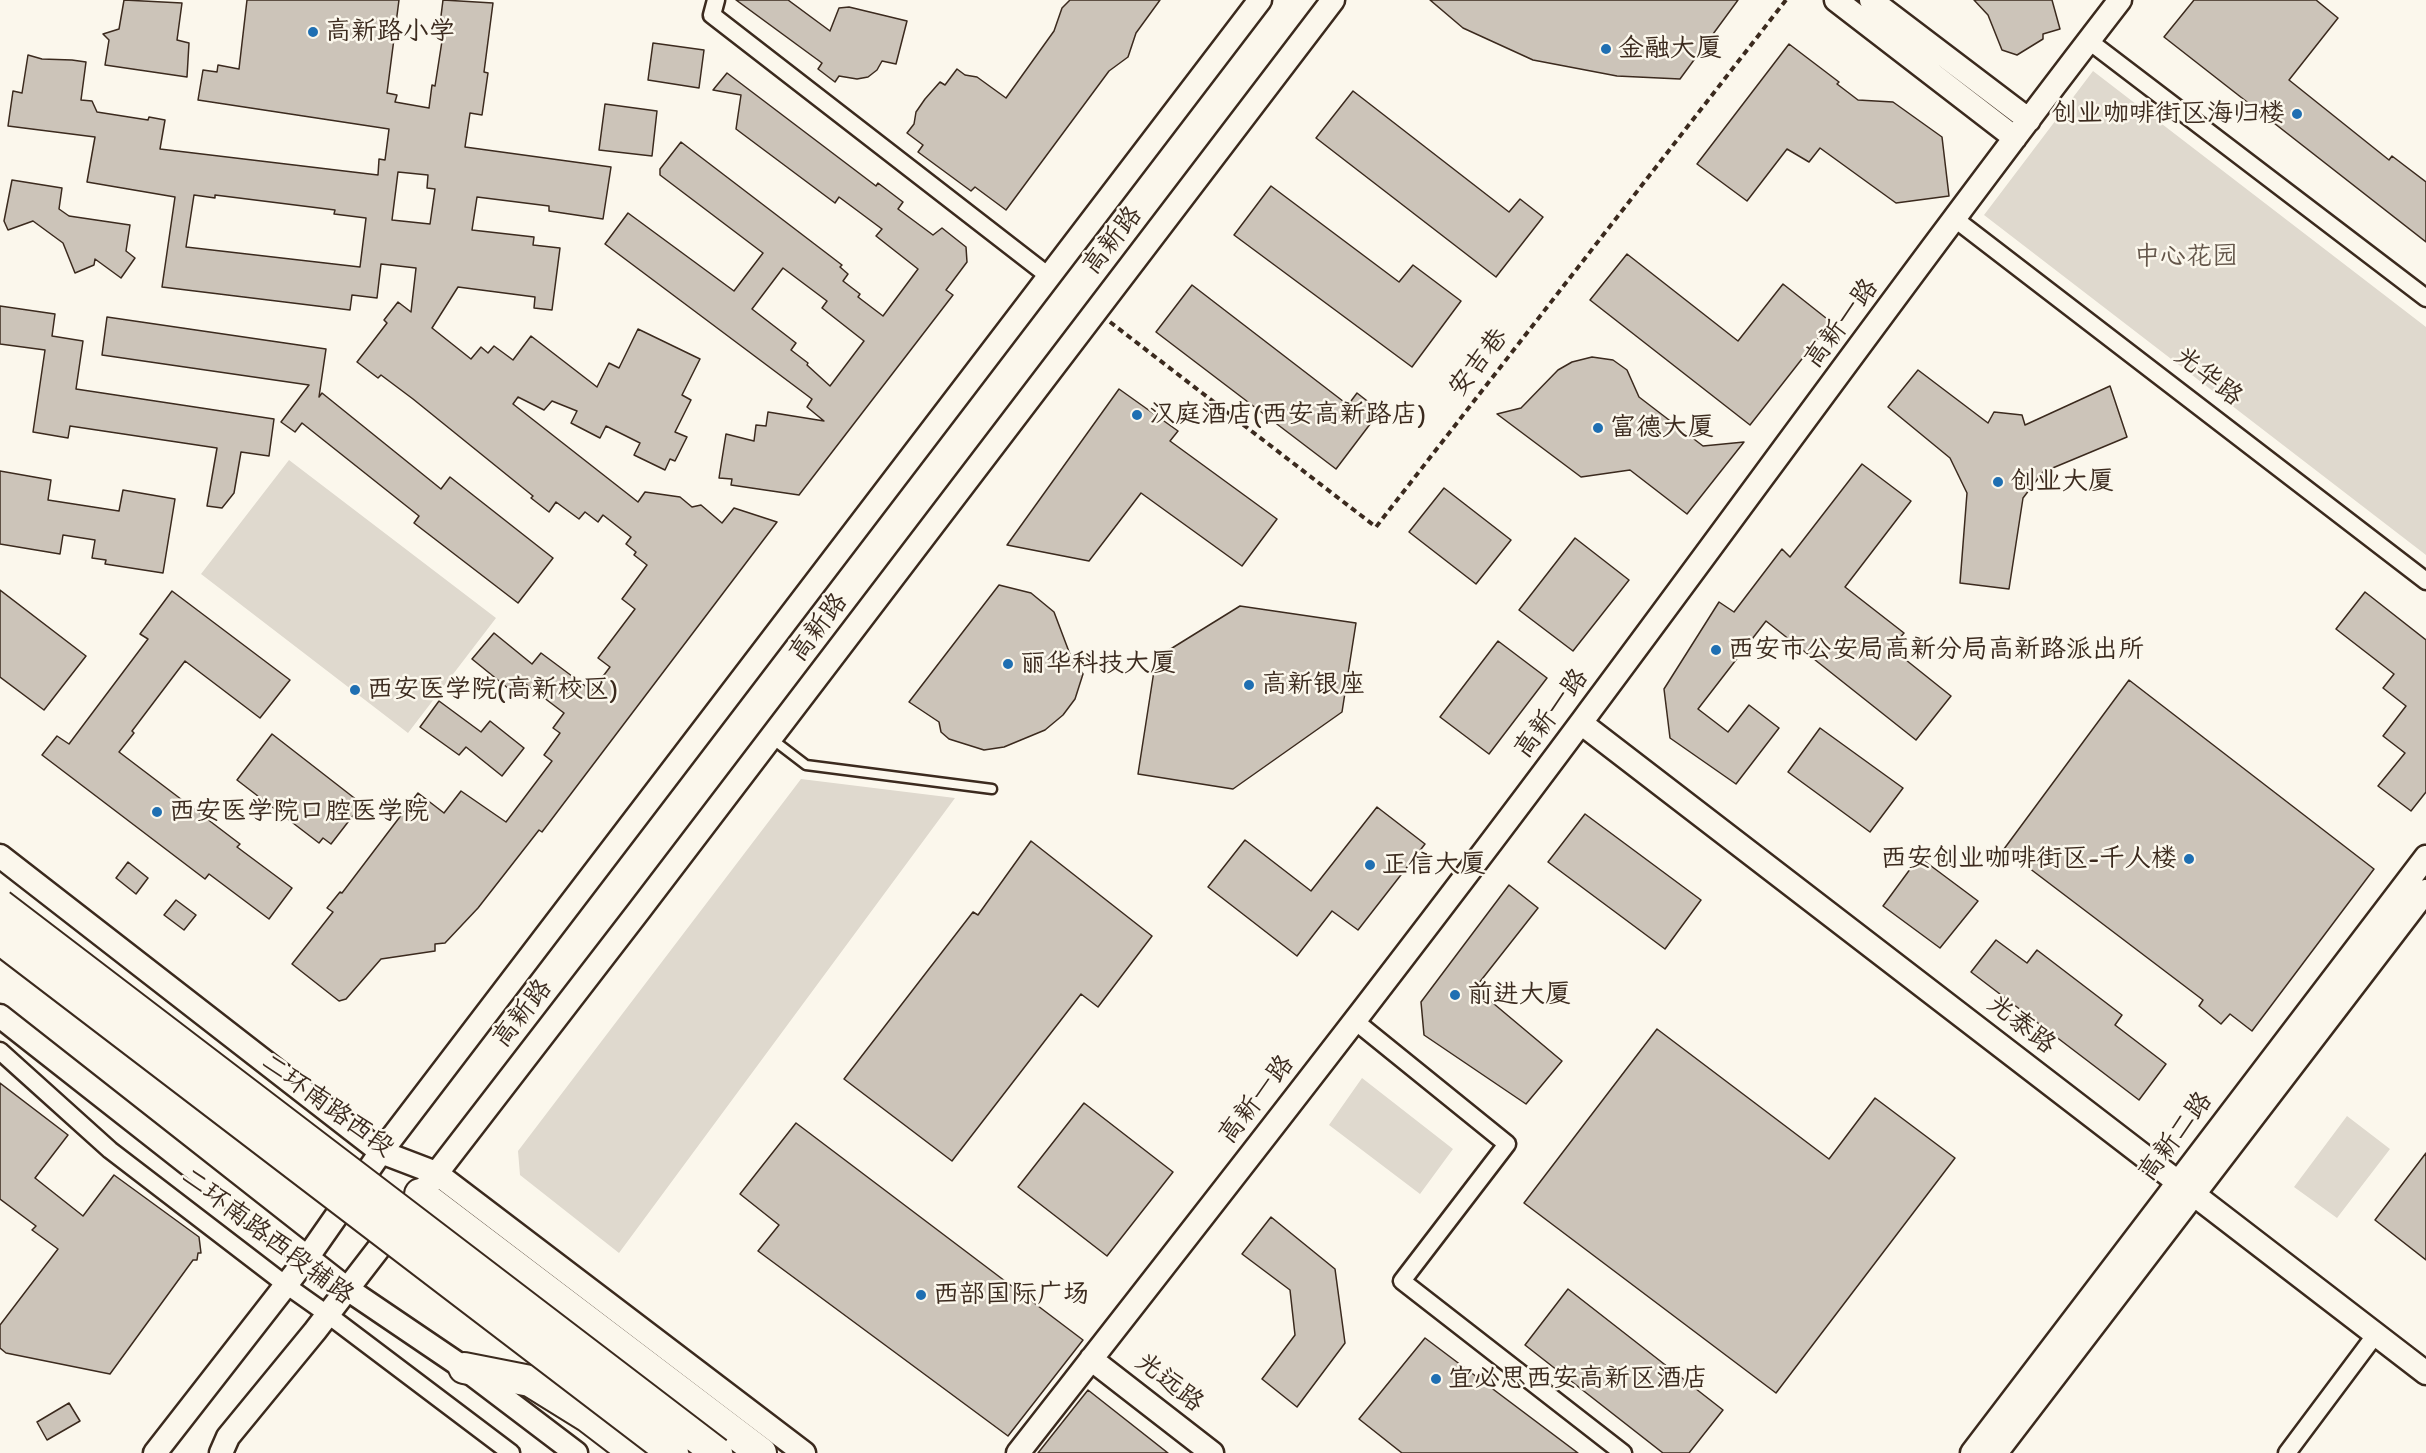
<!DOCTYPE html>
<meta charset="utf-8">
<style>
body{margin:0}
canvas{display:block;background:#fbf7ec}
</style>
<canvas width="2426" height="1453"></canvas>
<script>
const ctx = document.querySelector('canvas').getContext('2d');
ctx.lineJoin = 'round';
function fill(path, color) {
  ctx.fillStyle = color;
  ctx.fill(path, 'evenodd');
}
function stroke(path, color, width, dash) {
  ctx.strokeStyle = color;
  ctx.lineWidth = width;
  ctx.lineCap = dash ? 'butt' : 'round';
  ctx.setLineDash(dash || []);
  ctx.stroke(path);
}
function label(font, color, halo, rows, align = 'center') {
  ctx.font = font + ' Itim,"LXGW WenKai TC",sans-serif';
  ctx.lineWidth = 5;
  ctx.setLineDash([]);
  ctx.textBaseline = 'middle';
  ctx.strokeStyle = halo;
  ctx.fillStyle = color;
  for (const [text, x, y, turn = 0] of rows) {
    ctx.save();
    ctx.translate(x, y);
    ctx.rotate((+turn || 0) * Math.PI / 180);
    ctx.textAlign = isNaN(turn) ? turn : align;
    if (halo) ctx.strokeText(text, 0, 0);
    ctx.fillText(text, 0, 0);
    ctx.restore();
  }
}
const green = new Path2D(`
 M2093 71 2426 327V555L1984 215Z
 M289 460 496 618 408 733 201 574Z
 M801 779 955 798 619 1253 520 1175 518 1151Z
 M1362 1078 1453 1149 1420 1194 1329 1125Z
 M2347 1116 2390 1149 2337 1218 2294 1187Z`);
const building = new Path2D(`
 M124 0 182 3 177 40 189 43 187 77 105 65 109 40 103 34 119 29Z
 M247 0H399L387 93 397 95 395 102 429 108 432 85 435 86 442 41 438 40 443 0 493 3 484 72 488 73 482 115 470 113 465 147 611 167 603 219 549 211V206L477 197 472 230 534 237 533 245 560 248 552 310 534 308 535 297 458 287 432 328 471 359 481 347 488 353 494 346 513 360 531 336 597 387 609 363 619 368 638 329 700 359 682 395 691 400 675 432 687 437 675 461 670 459 665 470 634 455 640 443 606 426 600 438 571 423 577 411 552 401 544 410 518 397 513 404 638 502 645 492 680 497 692 507 701 505 722 523 734 508 777 522 542 832 539 830 478 908 445 943 435 944V951L381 959 346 999 339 1001 292 964 333 912 327 908 340 892 342 893 418 793 444 813 461 791 506 822 552 761 544 755 560 733 553 728 564 713 518 678 509 689 472 659 494 633 532 664 541 653 592 691 610 667 598 658 635 609 622 599 647 565 634 555 636 552 626 544 631 537 603 515 598 522 585 512 579 519 556 502 549 512 531 498 533 496 413 399 381 375 378 378 357 362 387 323 384 320 398 302 411 312 416 268 381 264 377 298 352 295 350 310 162 287 175 197 87 182 95 137 8 126 13 91 22 93 28 55 42 59 72 60 86 62 81 100 92 101 97 112 148 120 149 117 165 120 160 149 378 175 379 159 385 160 389 129 198 100 203 70 217 72 218 65 239 69ZM398 172 428 175 427 188 435 189 430 224 392 220ZM194 195 215 198V195L335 210 334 214 366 218 360 267 186 247Z
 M736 0H788L830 31 839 8 849 7 907 21 896 64 882 61 877 70 868 77 857 79 839 76 835 82 818 69 822 63Z
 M1070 0H1160L1136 33 1128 57 1109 71 1006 210 975 187 971 191 918 152 923 145 907 133 914 124 916 112 925 99 940 82 945 85 957 69 965 75 977 77 1006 98 1054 31 1062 8Z
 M1430 0H1738L1680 79 1617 76 1533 60 1463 28Z
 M1974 0H2052L2060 29 2043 34V39L2017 55 2002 50 1988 15Z
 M2194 0H2316L2338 18 2289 80 2389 160 2392 156 2426 182V242L2164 37Z
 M653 43 704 50 699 88 648 80Z
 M1789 44 1839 82 1837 84 1858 100 1893 102 1942 137 1949 196 1896 203 1820 148 1809 162 1787 149 1747 201 1697 164Z
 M727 73 876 186 878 183 903 202 898 209 933 235 942 228 966 247 967 262 946 290 953 295 799 495 731 485 732 479 719 478 726 434 754 441 756 425 766 426 768 412 824 421 807 407 812 399 605 244 628 213 734 291 763 253 660 175V169L681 142 842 265 840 267 848 274 843 281 860 294 858 297 883 316 918 269 876 236 882 229 839 197 835 203 736 129 741 95 713 90ZM783 268 827 301 822 308 864 341 830 386 807 365 808 363 791 350 796 343 752 309Z
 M1353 91 1509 212 1520 199 1543 217 1496 277 1316 138Z
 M605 104 657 111 652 156 599 150Z
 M12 180 62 188 59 209 69 216 130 225 126 251 135 258 121 278 95 259 94 265 75 273 63 243 33 221 8 230 4 221Z
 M1271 186 1399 282 1413 265 1461 301 1412 367 1234 235Z
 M1627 254 1738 341 1783 284 1831 322 1750 425 1590 300Z
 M1192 285 1348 405 1357 393 1380 411 1336 469 1156 332Z
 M0 306 55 314 52 336 83 341 76 389 274 419 269 456 241 452 234 493 222 508 207 506 217 448 70 426 68 438 33 432 45 350 0 344Z
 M107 317 326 349 319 397 322 393 441 489 450 477 553 558 518 603 414 523 419 516 302 423 295 432 281 422 309 385 102 355Z
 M1592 357 1613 360 1627 370 1639 397 1703 446 1744 442 1687 514 1630 470 1581 477 1497 414 1521 408 1558 370 1572 362Z
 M1918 370 1988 423 1994 412 2022 415 2025 425 2110 386 2127 437 2043 472 2023 498 2009 589 1960 583 1967 493 1950 458 1888 407Z
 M1119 389 1178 431 1170 441 1277 519 1242 566 1141 493 1089 561 1007 545Z
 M1862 464 1911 501 1845 587 1904 633 1891 648 1951 696 1916 740 1766 621 1698 709 1728 732 1749 705 1779 728 1736 784 1670 738 1664 689 1719 602 1734 612 1782 549 1790 557Z
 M0 471 51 480 48 500 119 511 123 490 175 499 163 573 105 564 106 560 92 558 95 540 63 535 60 554 0 544Z
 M1444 488 1511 540 1476 584 1409 532Z
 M1575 538 1629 580 1573 651 1519 610Z
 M999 585 1031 593 1054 612 1071 657 1083 674 1075 699 1063 715 1045 730 1004 747 984 750 949 739 941 732 939 722 909 702Z
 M0 590 86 656 44 710 0 677Z
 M172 591 290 680 260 718 185 661 132 731 134 733 119 752 240 844 237 847 292 888 269 919 209 874 205 879 42 755 57 736 69 744 148 639 140 634Z
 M2365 592 2426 640V792L2411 811 2378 786 2405 753 2383 736 2406 706 2383 688 2394 674 2336 629Z
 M1240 606 1356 623 1342 712 1233 789 1138 774 1156 658Z
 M1498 641 1547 678 1489 754 1440 717Z
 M2129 680 2374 869 2252 1031 2230 1014 2221 1024 2199 1006 2203 1000 2004 849Z
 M439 701 481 732 490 721 524 748 502 776 466 747 459 755 420 727Z
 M1820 728 1903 788 1870 832 1788 772Z
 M272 734 362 804 331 844 323 838 319 843 237 780Z
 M1377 807 1425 844 1358 930 1332 911 1297 956 1208 887 1245 840 1311 891Z
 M1585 814 1701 900 1665 949 1548 862Z
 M1031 841 1152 936 1098 1007 1081 994 952 1161 844 1079 973 912 978 915Z
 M1919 857 1978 901 1940 948 1883 906Z
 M128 862 148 878 136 894 116 878Z
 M1509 885 1538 908 1475 988 1562 1061 1526 1104 1424 1035 1421 1002Z
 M176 900 196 915 184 930 164 915Z
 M1996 940 2027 963 2037 950 2122 1015 2115 1025 2166 1064 2139 1100 1971 972Z
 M1657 1029 1829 1159 1875 1098 1955 1158 1776 1393 1524 1203Z
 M0 1083 68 1135 35 1178 83 1216 114 1175 199 1237 201 1253H198L197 1260H193L110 1374 6 1353 0 1348V1325L58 1249 32 1230 36 1226 0 1199Z
 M1084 1103 1173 1172 1107 1256 1018 1187Z
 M796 1123 1083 1340 1008 1436 758 1251 779 1225 740 1194Z
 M2426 1153V1260L2375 1220Z
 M1271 1217 1335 1269 1345 1343 1297 1407 1262 1379 1295 1335 1290 1290 1242 1254Z
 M1568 1289 1723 1410 1689 1453H1663L1525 1345Z
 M1425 1338 1578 1453H1402L1359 1419Z
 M1088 1390 1168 1453H1038Z
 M69 1403 80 1421 47 1440 37 1422Z`);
const path = new Path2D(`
 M1110 322 1376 527 1786 0`);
const lane = new Path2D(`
 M772 739 806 765 992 789`);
const street = new Path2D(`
 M716 0 712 15 1050 277
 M2089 41 2426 298
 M1955 219 2426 581
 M1355 1021 1507 1144 1402 1281 1623 1453
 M0 1051 110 1150 286 1285 327 1314 511 1453
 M2287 1453 2376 1334`);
const secondary = new Path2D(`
 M1836 0 2015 138
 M1871 0 2029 120
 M1581 723 2426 1373
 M0 856 381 1152 436 1173 804 1453
 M0 1016 346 1288 464 1368 576 1453
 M1091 1359 1212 1453
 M155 1453 307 1258 381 1152 1260 0
 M221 1453 228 1437 315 1331 638 912 1333 0
 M1018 1453C1208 1210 1399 967 1583 720 1762 480 1937 237 2120 0
 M1972 1453 2426 857
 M1996 1453 2426 891`);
const highway = new Path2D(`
 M420 1194 761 1453
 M464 1368 530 1381 588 1417 635 1453`);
const highwayBridge = new Path2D(`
 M0 905 717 1453
 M0 939 673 1453`);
const markers = [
 [313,32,6,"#1f6fb2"],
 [1606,49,6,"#1f6fb2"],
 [2297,114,6,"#1f6fb2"],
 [1137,415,6,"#1f6fb2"],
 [1598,428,6,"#1f6fb2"],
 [1998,482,6,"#1f6fb2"],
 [1716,650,6,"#1f6fb2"],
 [1008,664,6,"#1f6fb2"],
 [1249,685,6,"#1f6fb2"],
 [355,690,6,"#1f6fb2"],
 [157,812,6,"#1f6fb2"],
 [2189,859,6,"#1f6fb2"],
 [1370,865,6,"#1f6fb2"],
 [1455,995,6,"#1f6fb2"],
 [921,1295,6,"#1f6fb2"],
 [1436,1379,6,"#1f6fb2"]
];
const poiNames = [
 ["高新路小学",325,32],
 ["金融大厦",1618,49],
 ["创业咖啡街区海归楼",2285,114,"right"],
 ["汉庭酒店(西安高新路店)",1149,415],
 ["富德大厦",1610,428],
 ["创业大厦",2010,482],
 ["西安市公安局高新分局高新路派出所",1728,650],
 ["丽华科技大厦",1020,664],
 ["高新银座",1261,685],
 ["西安医学院(高新校区)",367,690],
 ["西安医学院口腔医学院",169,812],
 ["西安创业咖啡街区-千人楼",2177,859,"right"],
 ["正信大厦",1382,865],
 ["前进大厦",1467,995],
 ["西部国际广场",933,1295],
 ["宜必思西安高新区酒店",1448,1379]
];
const streetNames = [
 ["高新路",1113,241,-52],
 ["高新一路",1842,324,-53],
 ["安吉巷",1479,363,-52],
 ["光华路",2208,377,38],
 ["高新路",819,628,-53],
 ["高新一路",1552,714,-53],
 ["高新路",523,1014,-52],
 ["光泰路",2021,1025,38],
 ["高新一路",1257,1100,-52],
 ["二环南路西段",327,1106,36],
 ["高新二路",2176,1137,-53],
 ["二环南路西段辅路",267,1237,37],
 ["光远路",1169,1383,38]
];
const parkNames = [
 ["中心花园",2186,257]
];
fill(green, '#dfd9ce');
fill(building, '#ccc4b9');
stroke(building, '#3b2a1e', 1.5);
stroke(lane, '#3b2a1e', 13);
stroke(street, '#3b2a1e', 21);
stroke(secondary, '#3b2a1e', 27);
stroke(highway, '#3b2a1e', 34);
stroke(path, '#3b2a1e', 4, [6, 4.5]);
stroke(lane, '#fbf7ec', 8);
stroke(street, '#fbf7ec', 16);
stroke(secondary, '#fbf7ec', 22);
stroke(highway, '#fbf7ec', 30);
stroke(highwayBridge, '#3b2a1e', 34, []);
stroke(highwayBridge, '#fbf7ec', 30);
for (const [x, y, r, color] of markers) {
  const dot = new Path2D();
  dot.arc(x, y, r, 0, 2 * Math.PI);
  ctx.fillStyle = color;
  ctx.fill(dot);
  stroke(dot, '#fbf7ec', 2);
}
label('26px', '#3b2a1e', '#fbf7ec', poiNames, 'left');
label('26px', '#3b2a1e', '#fbf7ec', streetNames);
label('26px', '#64564a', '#fbf7ec', parkNames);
</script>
